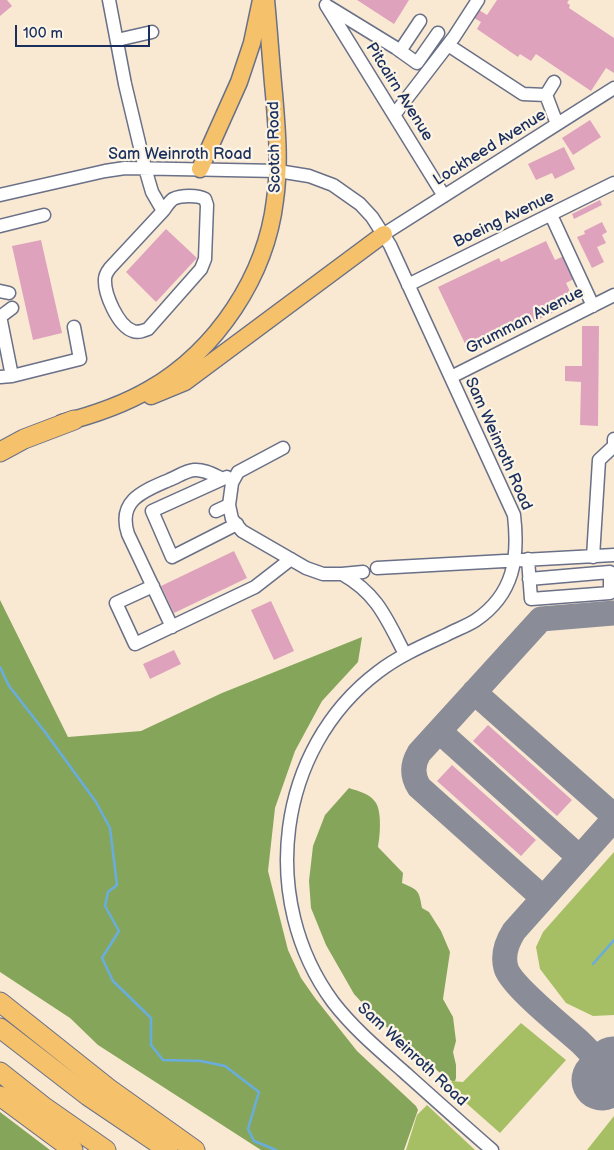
<!DOCTYPE html>
<style>
body{margin:0}
#map{position:relative;width:614px;height:1150px;overflow:hidden;background:#f9e9d3;font-family:"Balsamiq Sans",sans-serif}
canvas{display:block}
.scale{position:absolute;left:15px;top:25px;width:135px;height:22px;box-sizing:border-box;border:2px solid #1b2f5e;border-top:0;padding-left:6px;font-size:15px;line-height:18px;white-space:nowrap;color:#1b2f5e;-webkit-text-stroke:4px #fcf5e5;paint-order:stroke}
</style>
<div id="map">
<canvas width="614" height="1150"></canvas>
<div class="scale">100 m</div>
</div>
<script>
const ctx = document.querySelector('canvas').getContext('2d');
ctx.lineJoin = 'round';
function fill(path, color) {
  ctx.fillStyle = color;
  ctx.fill(path, 'evenodd');
}
function stroke(path, color, width, dash) {
  ctx.strokeStyle = color;
  ctx.lineWidth = width;
  ctx.lineCap = dash ? 'butt' : 'round';
  ctx.setLineDash(dash || []);
  ctx.stroke(path);
}
function label(font, color, halo, rows, align = 'center') {
  ctx.font = font + ' "Balsamiq Sans",sans-serif';
  ctx.lineWidth = 4.5;
  ctx.setLineDash([]);
  ctx.textBaseline = 'middle';
  ctx.strokeStyle = halo;
  ctx.fillStyle = color;
  for (const [text, x, y, turn = 0] of rows) {
    ctx.save();
    ctx.translate(x, y);
    ctx.rotate((+turn || 0) * Math.PI / 180);
    ctx.textAlign = isNaN(turn) ? turn : align;
    if (halo) ctx.strokeText(text, 0, 0);
    ctx.fillText(text, 0, 0);
    ctx.restore();
  }
}
const green = new Path2D(`
 M614 852V1015L593 1016 566 1003 540 969 536 947 543 932Z
 M521 1023 566 1060 500 1133 449 1088 452 1081 463 1082Z
 M427 1105 475 1150H406L417 1115Z
 M614 1116V1150H587Z`);
const forest = new Path2D(`
 M0 600 68 737 141 731 222 693 362 637 358 662 322 701 295 751 275 808 268 871 288 950 301 978 315 998 357 1051 416 1106 418 1110 404 1150H261L98 1045 70 1018 0 972Z
 M349 788C358 791 371 794 376 803 382 813 380 836 378 847L403 873 402 883C419 890 419 891 422 908L429 912 441 931 450 952 443 999 453 1017 456 1041 453 1052 456 1065V1078L455 1081H452L445 1077 426 1061 376 1018 354 994 326 945 311 908 309 881 313 846 325 815Z
 M0 1112 50 1150H0Z`);
const stream = new Path2D(`
 M0 667 9 686 45 732 96 802 110 828 117 885 108 892 105 906 119 931 102 958 113 981 151 1018V1045L163 1060 201 1061 225 1066 259 1092 248 1129 254 1141 276 1150
 M593 964 614 940`);
const taxiway = new Path2D(`
 M474 692 614 816
 M439 731 579 857
 M614 819 514 931C507 942 502 954 506 968 511 986 566 1029 582 1044 593 1055 603 1067 614 1078
 M543 898 419 787C412 776 412 765 419 753L541 619 614 613`);
const runway = new Path2D(`
 M602 1080 614 1067`);
const building = new Path2D(`
 M0 0H7L12 6 0 16Z
 M357 0H409L394 24Z
 M497 0H569L567 3 570 5 569 8 614 38V73L606 68 591 91 536 54 531 61 520 54 518 57 477 29 481 22 474 18 479 10 487 15Z
 M590 120 601 137 573 155 562 138Z
 M564 147 575 169 555 179 552 173 536 180 528 164Z
 M600 200 602 205 574 219 572 214Z
 M602 222 607 232 602 235 606 243 597 247 604 262 592 268 577 237 585 234 584 231Z
 M166 229 197 258 156 302 126 272Z
 M41 240 62 333 33 340 12 246Z
 M546 241 555 260 564 256 574 279 566 283 575 302 529 324V325L469 352 438 287 499 258 501 262Z
 M582 326H599L598 426 580 425 581 382 565 381V366H582Z
 M234 551 247 578 174 613 161 586Z
 M271 601 294 651 274 660 251 610Z
 M174 650 181 664 150 679 143 664Z
 M488 725 572 800 557 816 473 741Z
 M452 765 536 840 521 856 437 781Z`);
const minor = new Path2D(`
 M109 0 125 84 145 168 152 192 163 211 110 268C107 272 105 275 105 279 104 294 118 326 133 331 138 333 143 331 148 329L201 269 205 259 207 205 205 199C198 195 181 195 173 199 169 202 166 207 163 211
 M326 5 444 196
 M329 7 396 48 417 63 438 33
 M117 40 152 32
 M448 45 523 94 546 95 557 124
 M400 51 420 21
 M546 95 554 82
 M394 115 454 37 478 0
 M0 195 105 171 125 168 278 171 309 176 333 185 360 204 372 217 390 245 514 515C519 558 514 594 476 620 467 626 455 630 446 635 422 646 399 656 378 672 276 749 258 900 333 1002 353 1028 378 1049 403 1071 432 1097 462 1124 492 1150
 M551 215 593 306
 M0 226 44 215
 M384 234 614 88
 M408 285 614 183
 M0 291 9 293
 M0 316 12 376
 M0 317 12 308
 M0 377 12 376 80 359 74 327
 M451 377 614 295
 M283 448 238 472 232 483 229 505 232 519 242 531 306 568 323 574H342L363 572
 M227 477 152 511 172 557 237 524
 M216 511 229 505
 M593 557 599 460 614 446V439
 M528 559 531 599 610 593V572L529 579
 M377 568 614 555
 M342 574C378 594 387 620 405 654
 M153 586 116 603 135 644 255 587 291 559
 M172 627 128 534C117 500 144 491 169 480 177 477 185 471 194 470 204 469 214 475 223 479`);
const major = new Path2D(`
 M200 169 239 82 252 43 261 0
 M151 396 185 382 384 234
 M62 423C93 415 123 405 150 389 217 350 266 276 275 200 280 165 277 129 274 94 271 63 269 31 266 0`);
const highway = new Path2D(`
 M0 452 24 439 74 420
 M0 1002 108 1088 195 1150
 M0 1028 88 1096 168 1150
 M0 1072 43 1106 106 1150
 M0 1096 73 1150`);
const streetNames = [
 ["Pitcairn Avenue",399,92,58],
 ["Scotch Road",275,147,-91],
 ["Lockheed Avenue",490,148,-32],
 ["Sam Weinroth Road",180,155],
 ["Boeing Avenue",504,220,-26],
 ["Grumman Avenue",525,321,-27],
 ["Sam Weinroth Road",498,444,66],
 ["Sam Weinroth Road",412,1055,43]
];
fill(green, '#a7bf64');
fill(forest, '#85a65a');
stroke(stream, '#69addf', 2.5);
stroke(taxiway, '#8a8c98', 25);
stroke(runway, '#8a8c98', 61);
fill(building, '#dea2bc');
stroke(minor, '#697087', 15);
stroke(major, '#697087', 19);
stroke(highway, '#697087', 21);
stroke(minor, '#fff', 12);
stroke(major, '#f5c16b', 16);
stroke(highway, '#f5c16b', 19);
label('16px', '#1b2f5e', '#fcf5e5', streetNames);
</script>
